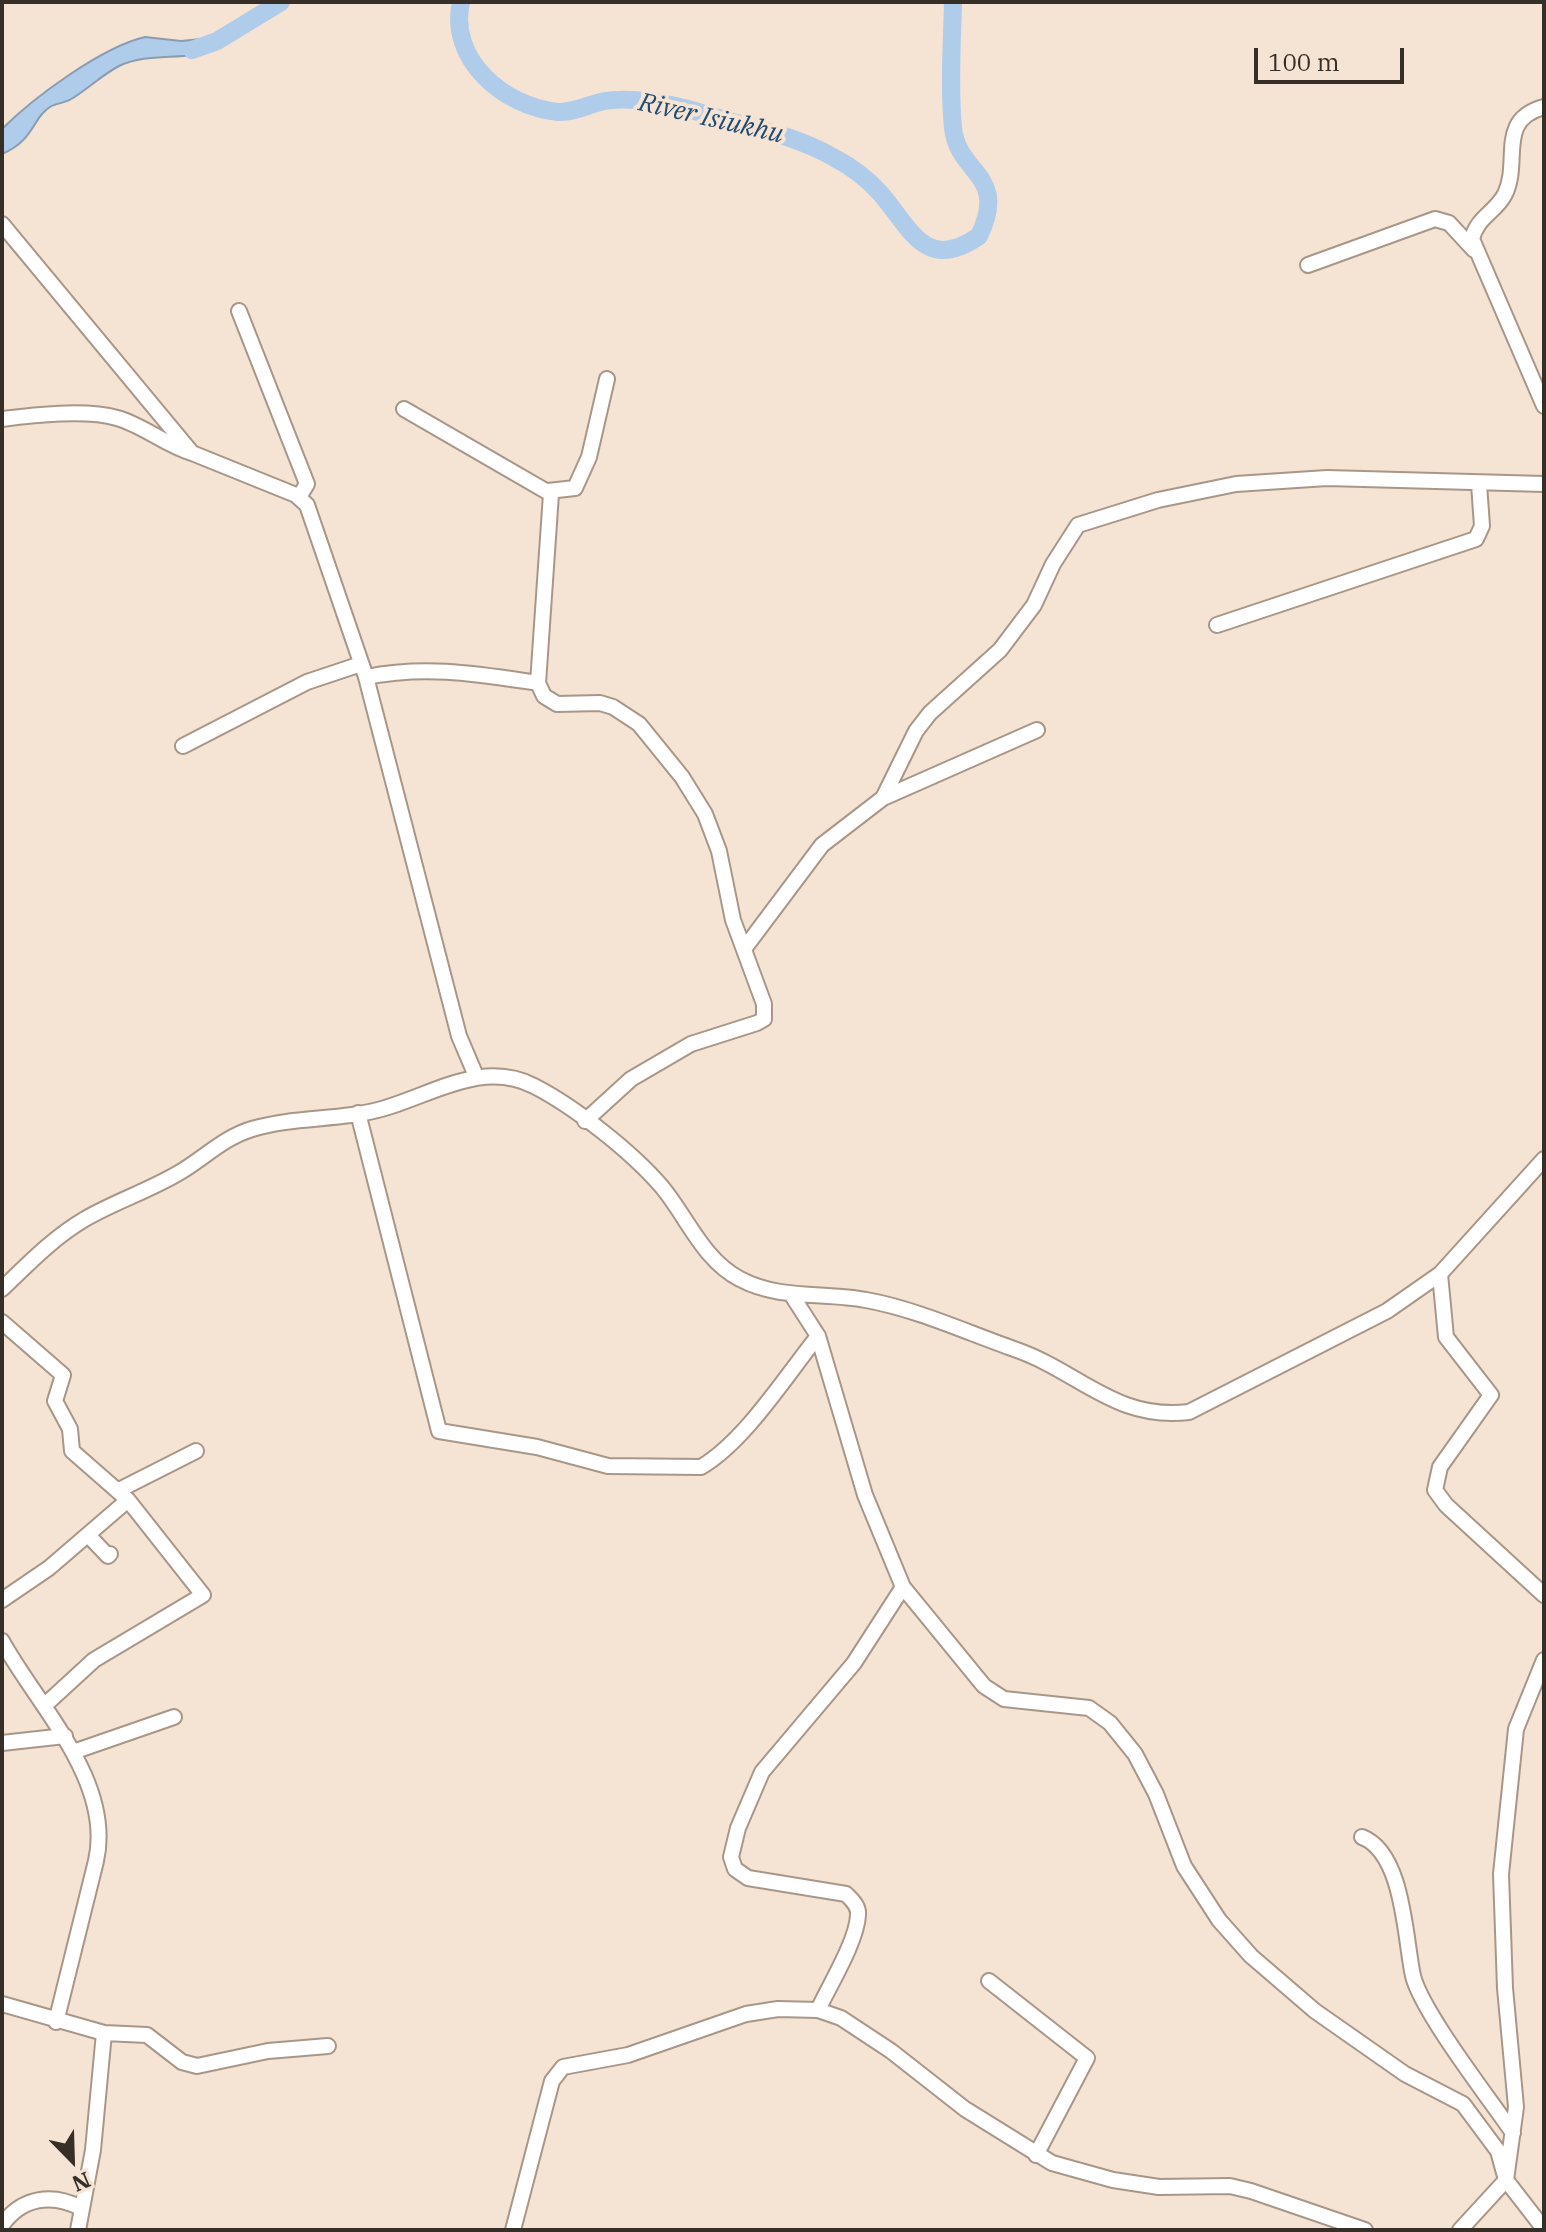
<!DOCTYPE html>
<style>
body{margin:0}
#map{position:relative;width:1546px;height:2232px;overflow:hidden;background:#f5e3d3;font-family:"IBM Plex Serif",serif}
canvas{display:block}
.frame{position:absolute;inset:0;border:4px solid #352f28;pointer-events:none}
.north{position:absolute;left:32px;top:2120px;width:80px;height:80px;-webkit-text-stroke:6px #f5e3d3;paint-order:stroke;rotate:157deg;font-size:22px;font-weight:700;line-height:32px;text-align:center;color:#352f28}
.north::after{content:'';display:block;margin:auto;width:28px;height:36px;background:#352f28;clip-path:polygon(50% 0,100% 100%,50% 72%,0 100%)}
.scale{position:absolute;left:1254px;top:48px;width:150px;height:36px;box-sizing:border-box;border:4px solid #352f28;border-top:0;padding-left:10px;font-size:24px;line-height:28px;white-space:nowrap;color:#352f28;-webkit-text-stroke:6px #f5e3d3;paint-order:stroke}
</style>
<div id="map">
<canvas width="1546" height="2232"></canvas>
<div class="frame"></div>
<div class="north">N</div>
<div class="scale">100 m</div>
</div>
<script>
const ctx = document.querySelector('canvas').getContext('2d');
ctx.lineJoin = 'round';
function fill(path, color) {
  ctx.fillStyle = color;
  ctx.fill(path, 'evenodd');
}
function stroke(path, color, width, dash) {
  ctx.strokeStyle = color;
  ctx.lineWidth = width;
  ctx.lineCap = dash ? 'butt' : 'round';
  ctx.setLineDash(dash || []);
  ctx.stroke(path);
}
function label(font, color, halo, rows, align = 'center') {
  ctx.font = font + ' "IBM Plex Serif",serif';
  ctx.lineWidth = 8;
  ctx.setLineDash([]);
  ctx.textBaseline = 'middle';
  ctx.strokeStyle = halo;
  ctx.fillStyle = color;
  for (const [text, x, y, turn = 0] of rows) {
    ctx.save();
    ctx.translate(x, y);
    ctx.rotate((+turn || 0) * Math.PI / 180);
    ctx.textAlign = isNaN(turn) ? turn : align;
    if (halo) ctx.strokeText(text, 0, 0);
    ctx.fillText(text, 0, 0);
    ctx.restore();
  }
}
const water = new Path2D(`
 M145 37 181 41 212 38 217 49C185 62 150 51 119 66 102 75 89 88 73 98 66 103 56 103 50 107 32 118 35 140 2 154V129C34 97 102 47 145 37Z`);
const river = new Path2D(`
 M461 2C448 59 504 107 558 112 574 113 589 104 605 101 623 98 641 100 659 103 686 107 710 116 736 123 771 132 801 139 833 157 850 166 868 179 881 194 911 229 926 273 979 236 1009 174 958 175 953 128 949 87 952 43 953 2
 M192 50 217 41 281 2`);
const minor = new Path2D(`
 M1544 107C1496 120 1521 161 1505 194 1496 212 1477 217 1472 239L1544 406
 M2 224 192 453 296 495 307 505 366 677 459 1036 476 1076
 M1308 265 1435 219 1449 223 1474 250
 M239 311 307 484 299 497
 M404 409 551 494 538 683 544 696 557 704 600 703 613 707 639 724 682 777 705 814 719 851 733 920 764 1004V1019L757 1023 691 1044 631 1079 585 1121
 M2 419C34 415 86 409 117 418 143 425 165 445 192 453
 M548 491 575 488 589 457 607 379
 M1217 625 1476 539 1482 526 1479 484
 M366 677C427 665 477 674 538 683
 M183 746 307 682 361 664
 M883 798 1037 730
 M744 949 822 845 883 798 916 731 930 713 1000 650 1034 605 1053 564 1078 525 1158 500 1236 484 1327 478 1544 484
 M358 1113 439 1431 537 1447 608 1466 701 1467C745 1441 786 1376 818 1336
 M1440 1274 1446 1337 1491 1395 1440 1467 1435 1490 1446 1505 1544 1595
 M2 1289C28 1264 54 1237 85 1219 116 1201 151 1190 182 1171 205 1157 225 1137 252 1129 295 1116 342 1121 385 1108 435 1093 484 1060 534 1086 575 1107 632 1152 662 1187 687 1217 703 1260 740 1279 779 1300 824 1292 866 1300 916 1309 966 1332 1014 1349 1079 1371 1115 1421 1189 1412L1387 1311 1440 1274 1544 1159
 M791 1294 818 1336 865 1495 903 1587 984 1686 1004 1699 1089 1708 1110 1723 1135 1754 1156 1794 1184 1866 1219 1920 1251 1956 1315 2011 1405 2074 1463 2104 1498 2151 1506 2180 1544 2229
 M2 1322 63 1375 55 1401 70 1429 72 1451 128 1500 49 1568 2 1600
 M119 1490 196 1451
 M88 1535 108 1556 110 1554
 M2 1641C37 1705 114 1781 96 1861L56 2022
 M45 1705 94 1660 203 1595 128 1500
 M2 1743 65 1736
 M73 1752 174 1717
 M1362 1837C1404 1853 1405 1940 1413 1976 1422 2012 1489 2098 1513 2133
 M989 1981 1087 2058 1036 2155
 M2 2004 104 2033 147 2035 182 2062 197 2066 268 2051 328 2046
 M818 2010C829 1986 857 1941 858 1915 859 1906 852 1900 846 1894L748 1878 735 1869 731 1857 738 1828 762 1772 854 1663 903 1587
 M2 2225C22 2197 52 2193 81 2208
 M78 2230 93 2150 104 2033
 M513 2230 552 2081 563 2067 628 2055 746 2014 778 2009 818 2010 841 2018 891 2051 965 2109 1052 2163 1113 2180 1159 2187 1230 2186 1251 2191 1365 2230
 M1460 2230 1506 2180 1516 2107 1505 1988 1501 1874 1516 1729 1544 1660`);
const waterNames = [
 ["River Isiukhu",711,119,13]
];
fill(water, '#afccea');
stroke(water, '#8a9db0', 2);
stroke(river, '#afccea', 18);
stroke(minor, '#a89788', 18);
stroke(minor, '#fff', 14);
label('italic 26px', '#204b72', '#f5e3d3', waterNames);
</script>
